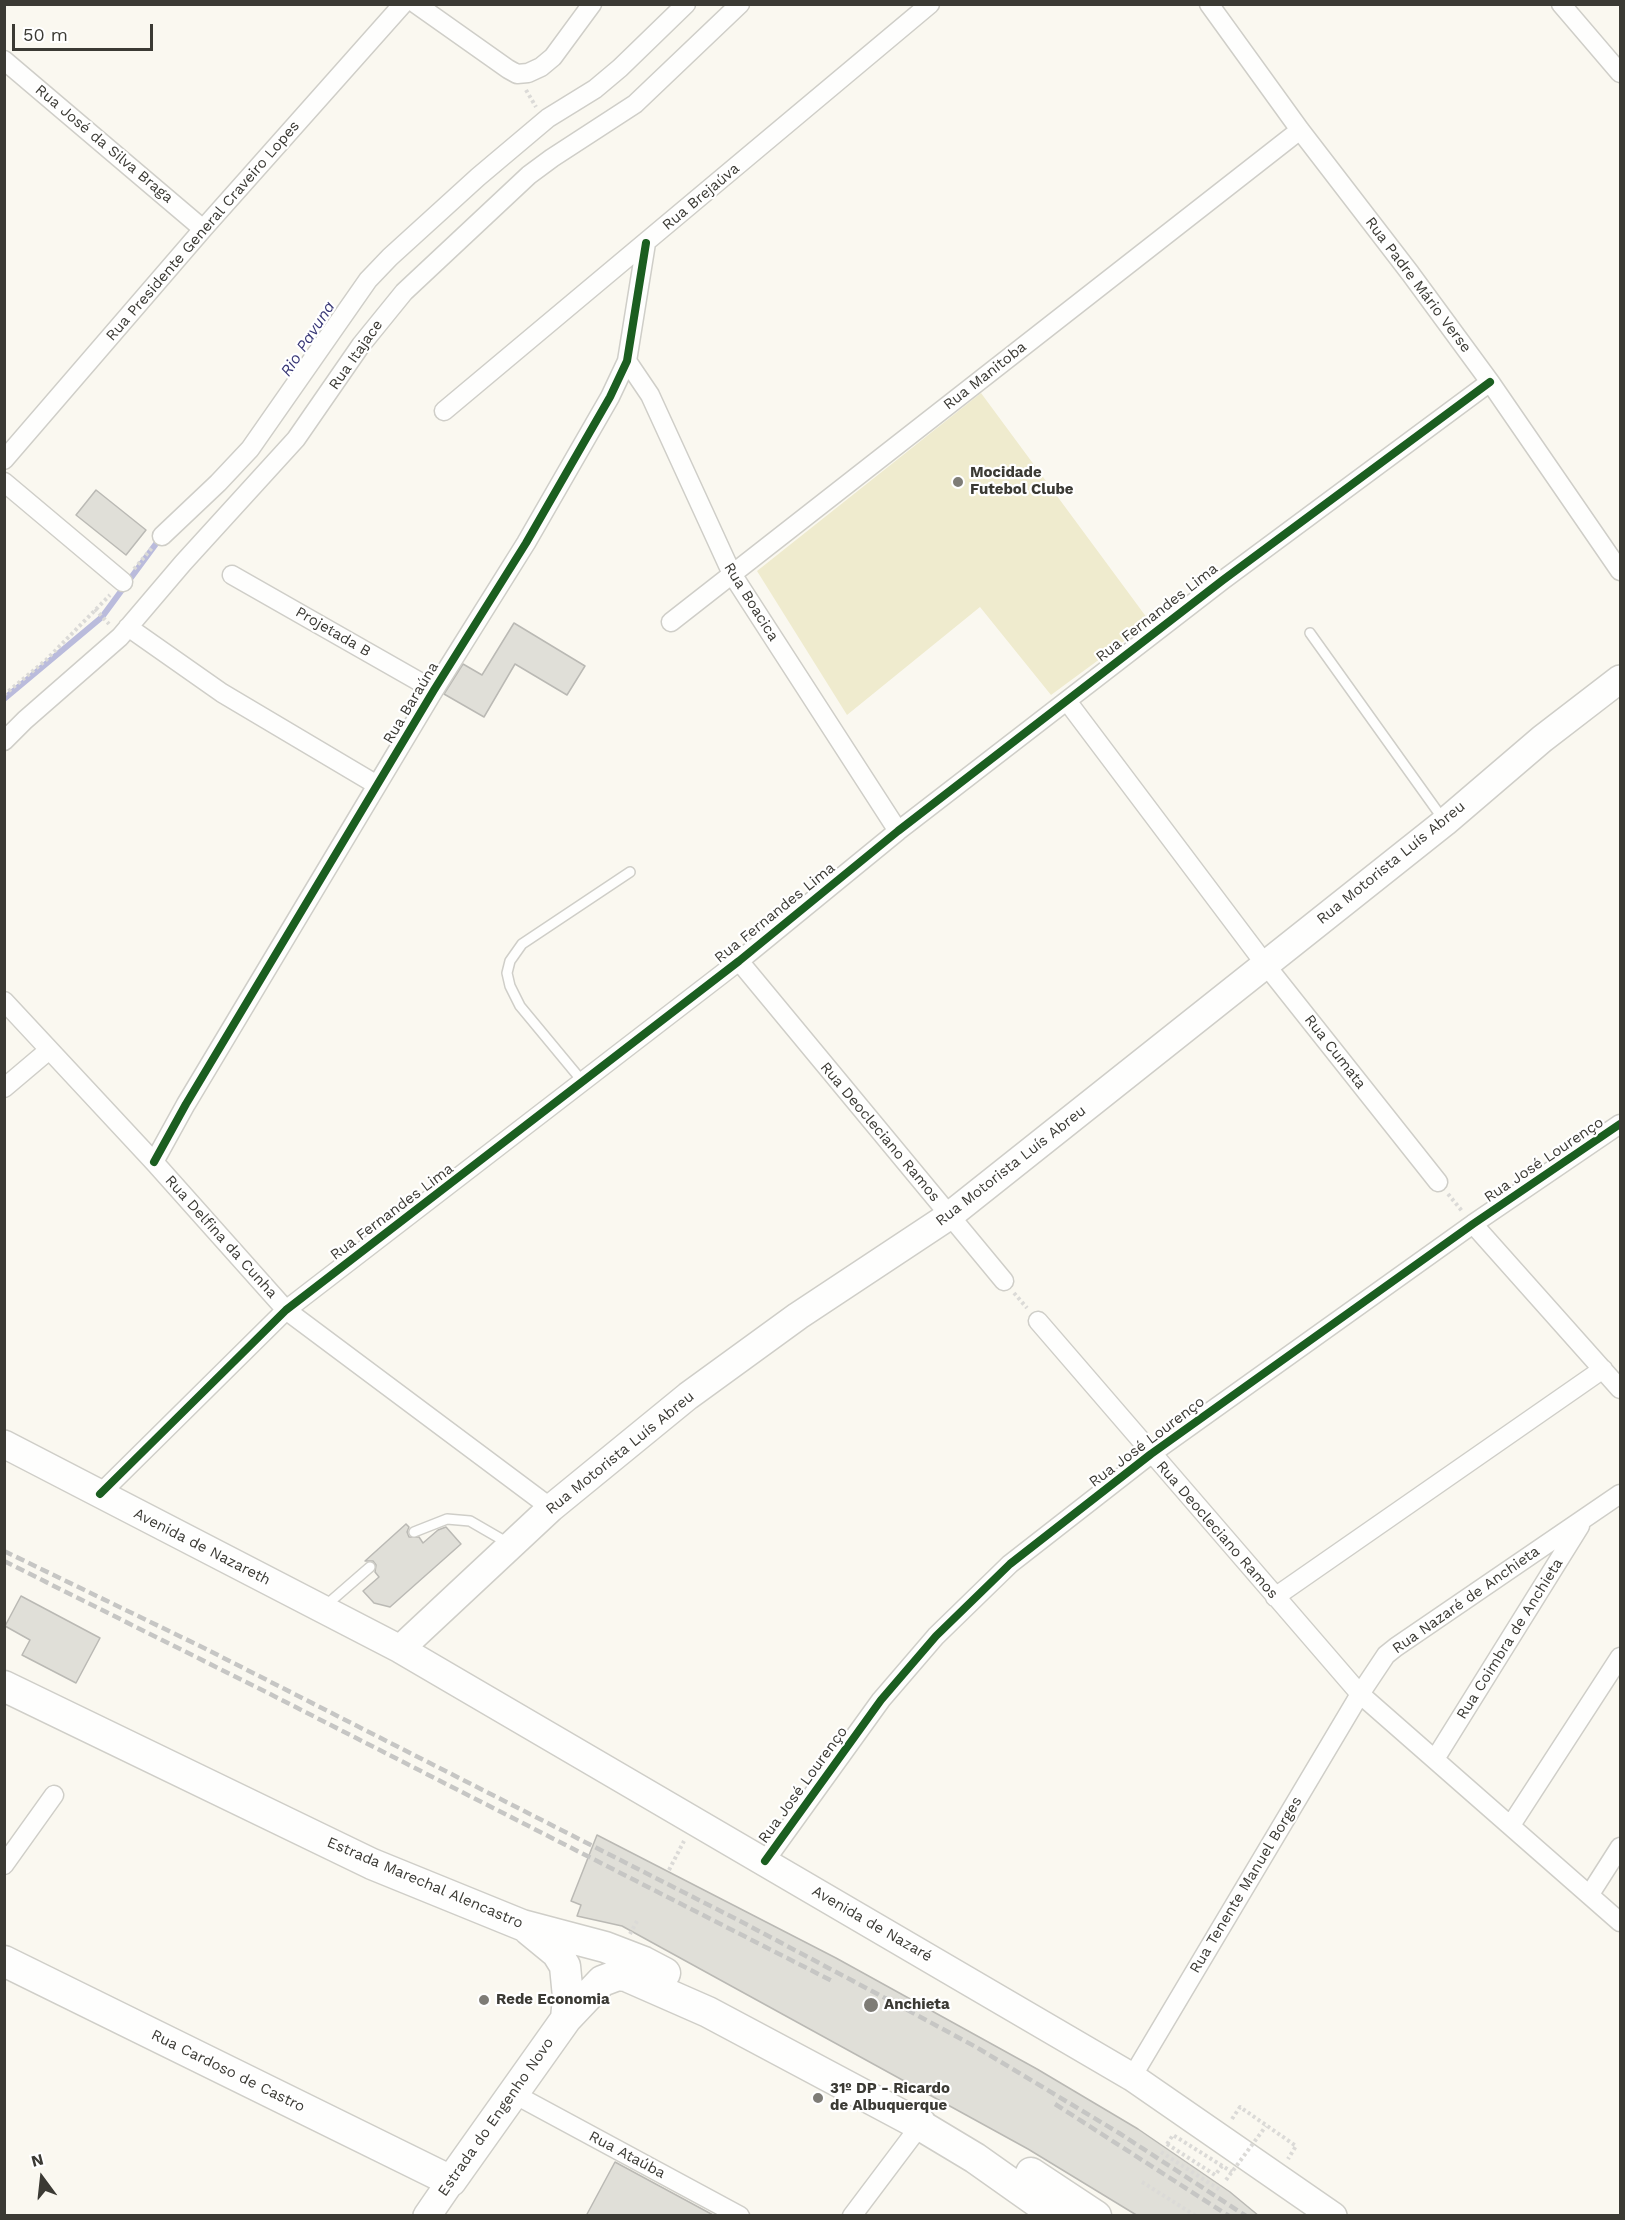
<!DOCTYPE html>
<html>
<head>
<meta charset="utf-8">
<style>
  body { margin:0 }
  #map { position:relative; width:1625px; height:2220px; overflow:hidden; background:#faf8f0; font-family:"Work Sans",sans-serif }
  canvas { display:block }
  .frame { position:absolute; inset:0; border:6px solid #3b3a34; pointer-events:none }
  .north { position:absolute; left:12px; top:2148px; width:60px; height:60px; -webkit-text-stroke:4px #fff; paint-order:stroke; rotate:345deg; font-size:16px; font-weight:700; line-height:24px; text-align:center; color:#3b3a34 }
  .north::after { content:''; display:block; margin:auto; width:21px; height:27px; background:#3b3a34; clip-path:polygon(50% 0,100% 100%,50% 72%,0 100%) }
  .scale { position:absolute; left:12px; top:24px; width:141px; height:27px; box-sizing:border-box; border:3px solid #3b3a34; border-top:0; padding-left:8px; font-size:18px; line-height:21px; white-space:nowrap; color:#3b3a34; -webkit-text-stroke:4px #fff; paint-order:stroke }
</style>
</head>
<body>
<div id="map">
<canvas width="1625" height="2220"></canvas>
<div class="frame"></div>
<div class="north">N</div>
<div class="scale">50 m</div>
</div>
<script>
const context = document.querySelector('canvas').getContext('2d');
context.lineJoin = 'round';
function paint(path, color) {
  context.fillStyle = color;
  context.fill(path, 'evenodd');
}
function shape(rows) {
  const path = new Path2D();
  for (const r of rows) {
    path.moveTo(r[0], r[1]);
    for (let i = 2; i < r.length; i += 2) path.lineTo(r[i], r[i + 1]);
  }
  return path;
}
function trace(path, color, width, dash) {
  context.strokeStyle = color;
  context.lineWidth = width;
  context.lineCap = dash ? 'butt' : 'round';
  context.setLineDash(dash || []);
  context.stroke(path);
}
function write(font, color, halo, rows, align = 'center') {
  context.font = font + ' "Work Sans",sans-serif';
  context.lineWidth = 4.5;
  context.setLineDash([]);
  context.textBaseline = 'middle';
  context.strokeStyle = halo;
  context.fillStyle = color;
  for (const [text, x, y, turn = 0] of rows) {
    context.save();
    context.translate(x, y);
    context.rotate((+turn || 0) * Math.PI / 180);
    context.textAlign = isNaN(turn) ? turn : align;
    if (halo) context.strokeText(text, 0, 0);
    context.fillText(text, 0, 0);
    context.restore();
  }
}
paint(shape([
  [981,393,1150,622,1051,695,980,607,847,715,757,571]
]), '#efebce');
trace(shape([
  [4,699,102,617,161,537]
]), '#babbdc', 6);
const building = shape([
  [96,490,146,530,126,555,76,515,96,490],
  [514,623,585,666,567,695,515,664,484,717,444,694,463,664,482,675,514,623],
  [406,1524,409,1527,407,1532,409,1537,419,1537,423,1543,438,1530,446,1527,461,1544,390,1607,374,1603,363,1591,379,1577,375,1572,376,1565,373,1561,365,1561,406,1524],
  [21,1596,100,1638,76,1683,22,1655,30,1640,5,1626,21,1596],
  [597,1835,836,1958,1037,2069,1138,2129,1230,2192,1259,2216,1138,2216,1028,2149,622,1926,577,1916,581,1905,571,1901,597,1835],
  [615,2162,715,2216,586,2216,615,2162]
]);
paint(building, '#e0dfd8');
trace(building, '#bab9b4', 1.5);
const service = shape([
  [1310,633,1443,819],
  [583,1082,520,1006,510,986,507,973,510,961,522,944,630,872],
  [414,1532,447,1519,470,1521,508,1543],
  [324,1607,370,1567]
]);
const minor = shape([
  [416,4,508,69,517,74,528,73,541,67,553,57,592,4],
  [1209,4,1300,130,1410,273,1490,382,1620,571],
  [1561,4,1620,73],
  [4,60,203,229],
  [627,361,650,395,732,574,898,831],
  [444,411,930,4],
  [4,460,203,229,403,4],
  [4,482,123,582],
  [162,536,218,483,250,449,368,280,390,257,478,177,548,118,595,89,620,68,686,4],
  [232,575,434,690],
  [671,622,1300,130],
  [128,627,222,693,377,785],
  [1067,701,1265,964,1438,1182],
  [4,741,25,720,120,637,183,563,296,439,361,345,404,292,529,175,552,158,635,104,740,4],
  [739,961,1004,1281],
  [4,1001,154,1162,286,1310,551,1508],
  [4,1088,49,1050],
  [154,1162,186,1104,434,690,526,543,610,397,627,361,646,243],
  [1473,1224,1620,1389],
  [1038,1321,1360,1694,1620,1922],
  [100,1494,286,1310,739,961,898,831,1223,580,1490,382],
  [1275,1597,1603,1369],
  [1435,1759,1580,1526],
  [1511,1825,1620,1657],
  [765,1861,881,1700,936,1636,1010,1564,1151,1454,1473,1224,1620,1124],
  [4,1865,54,1795],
  [1590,1894,1620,1847],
  [1132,2077,1360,1694,1386,1655,1396,1647,1620,1494],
  [514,2094,740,2216],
  [852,2216,925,2119]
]);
const secondary = shape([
  [4,1444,400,1649,1132,2077,1333,2216],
  [400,1649,551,1508,688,1396,798,1316,949,1216,1445,822,1542,739,1620,679],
  [427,2216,451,2181]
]);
const primary = shape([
  [4,1686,372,1864,522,1925,605,1947,644,1962,665,1973],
  [529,1930,557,1953,565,1966,568,1997,566,2019],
  [4,1961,451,2181,566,2019,602,1981,618,1975,626,1976,708,2012,920,2125,975,2158,1057,2216],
  [1031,2173,1096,2216]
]);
trace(service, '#cfcec8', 12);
trace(minor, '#cfcec8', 21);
trace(secondary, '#cfcec8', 30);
trace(primary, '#cfcec8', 33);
trace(shape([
  [526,90,536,107],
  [134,569,152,548],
  [95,609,109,624],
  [4,695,46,660,110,595],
  [1448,1194,1462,1211],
  [1014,1293,1027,1308],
  [669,1870,684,1841],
  [630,1934,637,1921],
  [1232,2119,1240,2107,1296,2146,1288,2159],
  [1167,2144,1215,2175,1222,2166],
  [1161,2152,1220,2190],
  [1142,2182,1196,2216]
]), '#dbdad7', 4, [3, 3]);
trace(service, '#fefefd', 9);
trace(minor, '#fefefd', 18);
trace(secondary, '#fefefd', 27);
trace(primary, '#fefefd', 30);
trace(shape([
  [4,1551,204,1648,740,1921,900,2006,976,2047,1119,2133,1246,2216],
  [4,1561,268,1693,832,1981],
  [1055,2104,1229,2216]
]), '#c6c6c4', 4.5, [9, 4.5]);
trace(shape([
  [1167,2144,1173,2135,1232,2172],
  [1226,2180,1266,2126]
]), '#dbdad7', 4, [3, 3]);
trace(shape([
  [154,1162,186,1104,434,690,526,543,610,397,627,361,646,243],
  [100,1494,286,1310,739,961,898,831,1223,580,1490,382],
  [765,1861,881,1700,936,1636,1010,1564,1151,1454,1473,1224,1620,1124]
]), '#1b5e20', 8);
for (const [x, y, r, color] of [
  [958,482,6,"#7e7c76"],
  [484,2000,6,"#7e7c76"],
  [871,2005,8,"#7e7c76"],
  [818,2098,6,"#7e7c76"]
]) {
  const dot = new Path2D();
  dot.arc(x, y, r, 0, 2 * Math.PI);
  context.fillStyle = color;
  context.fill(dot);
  trace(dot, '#fff', 2);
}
write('15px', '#3b3a34', '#fff', [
  ["Rua José da Silva Braga",104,144,40],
  ["Rua Brejaúva",701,197,-40],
  ["Rua Presidente General Craveiro Lopes",203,231,-49],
  ["Rua Padre Mário Verse",1418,285,53],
  ["Rua Itajace",356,355,-55],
  ["Rua Manitoba",985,376,-38],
  ["Rua Boacica",751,602,58],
  ["Rua Fernandes Lima",1157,613,-38],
  ["Projetada B",333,632,30],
  ["Rua Baraúna",411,703,-59],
  ["Rua Motorista Luís Abreu",1391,863,-39],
  ["Rua Fernandes Lima",775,913,-39],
  ["Rua Cumata",1335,1052,52],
  ["Rua Deocleciano Ramos",880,1132,50],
  ["Rua José Lourenço",1544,1160,-34],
  ["Rua Motorista Luís Abreu",1011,1166,-38],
  ["Rua Fernandes Lima",392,1212,-37],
  ["Rua Delfina da Cunha",221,1237,48],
  ["Rua José Lourenço",1147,1442,-37],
  ["Rua Motorista Luís Abreu",620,1453,-39],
  ["Rua Deocleciano Ramos",1217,1530,49],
  ["Avenida de Nazareth",202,1547,27],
  ["Rua Nazaré de Anchieta",1466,1600,-35],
  ["Rua Coimbra de Anchieta",1510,1639,-58],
  ["Rua José Lourenço",803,1785,-54],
  ["Estrada Marechal Alencastro",425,1883,23],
  ["Rua Tenente Manuel Borges",1246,1885,-59],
  ["Avenida de Nazaré",872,1924,30],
  ["Rua Cardoso de Castro",228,2071,26],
  ["Estrada do Engenho Novo",496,2117,-55],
  ["Rua Ataúba",627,2155,28]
]);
write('bold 15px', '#3b3a34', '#fff', [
  ["Mocidade",970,473],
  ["Futebol Clube",970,490],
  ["Rede Economia",496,2000],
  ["Anchieta",884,2005],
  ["31º DP - Ricardo",830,2089],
  ["de Albuquerque",830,2106]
], 'left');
write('italic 16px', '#393876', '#fff', [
  ["Rio Pavuna",308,339,-57]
]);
</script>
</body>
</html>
